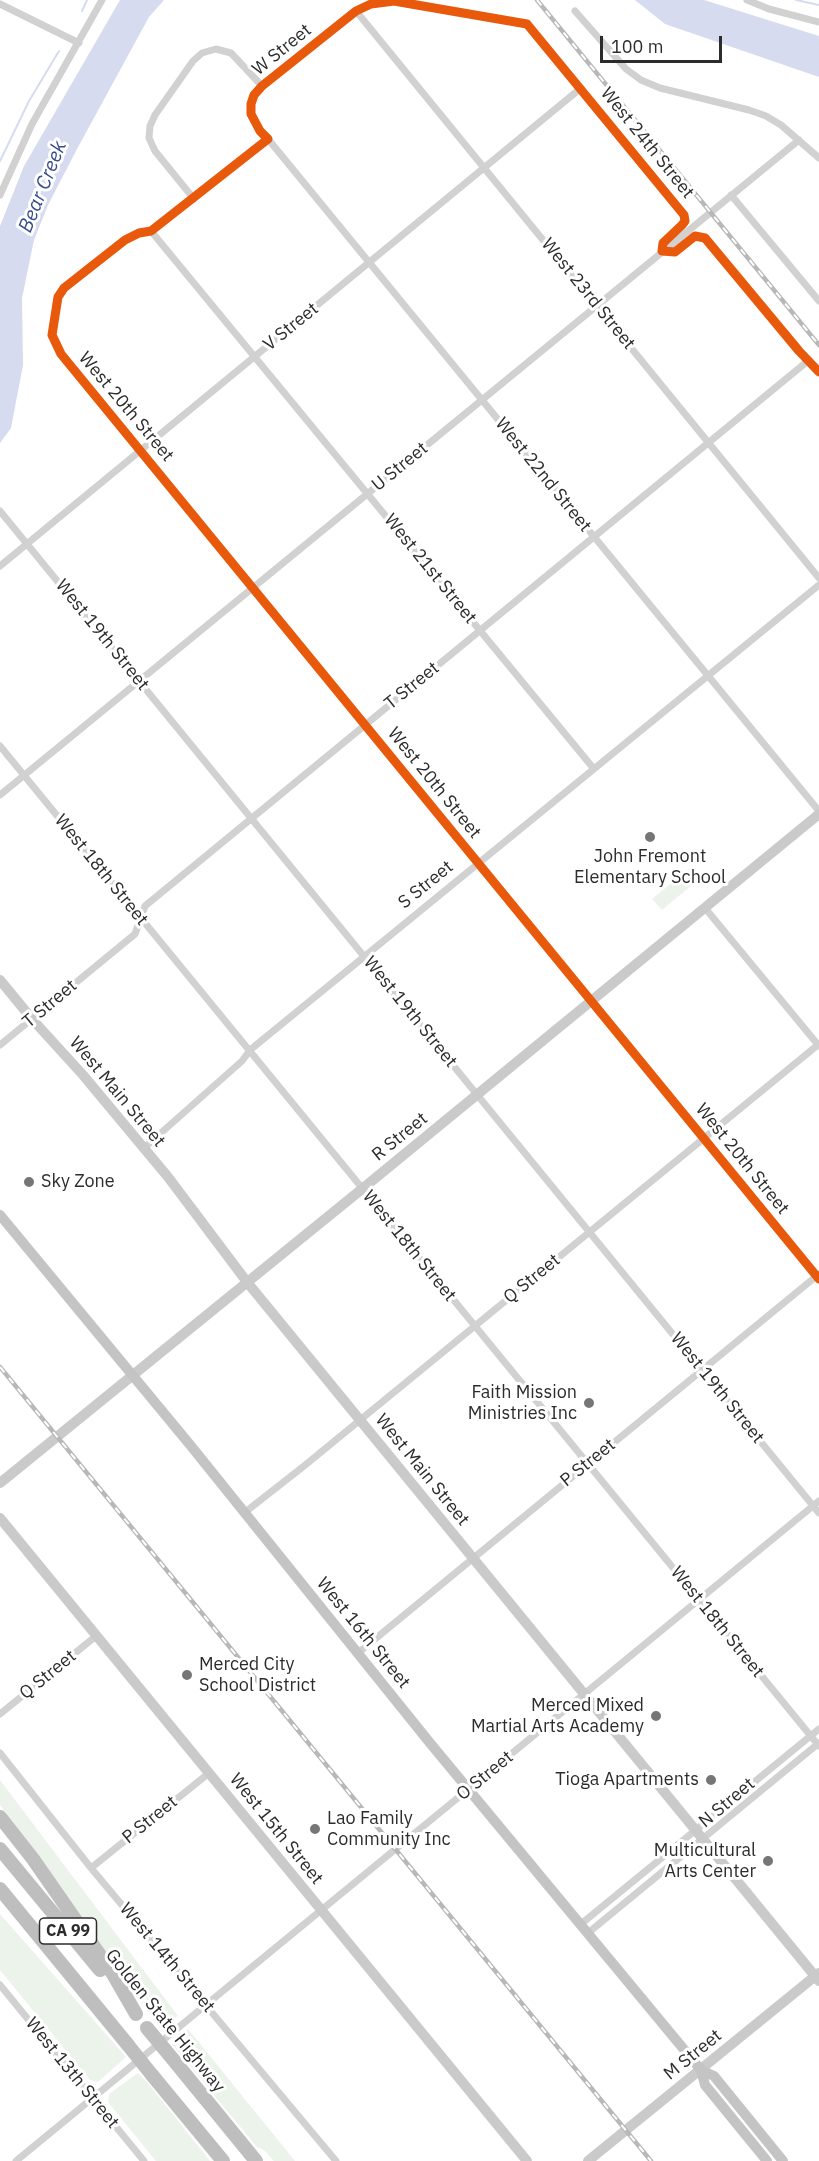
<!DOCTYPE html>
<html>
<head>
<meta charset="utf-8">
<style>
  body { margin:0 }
  #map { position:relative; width:819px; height:2161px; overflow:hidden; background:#fff; font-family:"IBM Plex Sans",sans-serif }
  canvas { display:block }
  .scale { position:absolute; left:600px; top:36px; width:122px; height:27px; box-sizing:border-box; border:3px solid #2c2c2c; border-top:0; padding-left:8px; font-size:18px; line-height:21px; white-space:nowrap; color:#2c2c2c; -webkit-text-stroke:4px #fff; paint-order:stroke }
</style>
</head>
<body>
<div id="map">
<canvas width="819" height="2161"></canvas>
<div class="scale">100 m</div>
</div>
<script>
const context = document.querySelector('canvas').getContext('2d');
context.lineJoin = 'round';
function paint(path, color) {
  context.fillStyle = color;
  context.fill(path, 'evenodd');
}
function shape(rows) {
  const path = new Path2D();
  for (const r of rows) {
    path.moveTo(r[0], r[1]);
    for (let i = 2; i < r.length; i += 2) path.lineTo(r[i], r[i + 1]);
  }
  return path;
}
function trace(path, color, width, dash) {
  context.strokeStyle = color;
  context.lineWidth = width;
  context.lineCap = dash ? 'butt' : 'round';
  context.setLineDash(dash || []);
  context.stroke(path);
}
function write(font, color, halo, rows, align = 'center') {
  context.font = font + ' "IBM Plex Sans",sans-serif';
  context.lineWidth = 6;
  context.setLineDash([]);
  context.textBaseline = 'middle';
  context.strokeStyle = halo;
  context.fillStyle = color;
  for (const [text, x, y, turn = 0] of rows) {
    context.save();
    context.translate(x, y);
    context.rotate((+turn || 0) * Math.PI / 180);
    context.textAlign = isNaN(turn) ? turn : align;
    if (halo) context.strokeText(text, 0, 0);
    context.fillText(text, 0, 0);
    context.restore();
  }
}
paint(shape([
  [690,868,699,879,662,910,652,899],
  [0,1780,178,2016,161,2030,0,1805],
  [0,1914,126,2057,98,2082,90,2080,0,1970],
  [188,2029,295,2161,274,2161,264,2150,257,2147,180,2054,172,2044],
  [138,2073,147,2082,210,2161,156,2161,108,2102,109,2094]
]), '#ebf3ea');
paint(shape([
  [120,0,164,0,149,17,77,149,48,205,34,240,22,298,23,365,11,428,0,443,0,226,24,166],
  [635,0,704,0,819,36,819,77,665,24]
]), '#d6dbf0');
trace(shape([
  [796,0,819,5],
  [82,11,87,0],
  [0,161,29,101,59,51]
]), '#d6dbf0', 2);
trace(shape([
  [747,0,769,9,819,22],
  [0,4,79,43],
  [356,11,819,578],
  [575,11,626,69,641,80,660,88,749,110,766,116,781,125,819,158],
  [268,139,819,811],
  [0,195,32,124,102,0],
  [731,195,819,301],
  [194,199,155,151,149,138,150,126,155,115,193,61,202,53,216,49,231,53,262,86],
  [151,231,594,769],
  [819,372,799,351,705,238,695,236,675,252,662,251,663,243,682,225,685,221,684,215,527,24,394,1,371,4,356,11,262,86,254,95,251,104,251,114,260,131,268,139,151,231,139,233,125,240,64,288,58,297,52,335,61,354,819,1279],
  [0,511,819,1513],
  [0,566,581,88],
  [0,746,819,1746],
  [0,795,799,140],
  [705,908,819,1046],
  [0,1045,135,934,145,906,809,360],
  [144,1148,242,1061,250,1050,819,585],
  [244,1513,304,1466,819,1044],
  [358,1653,819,1274],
  [0,1714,96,1636],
  [0,1753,91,1868,336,2161],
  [91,1868,209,1773],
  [581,1924,819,1729],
  [588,1933,819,1743],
  [0,1985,144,2161],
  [16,2161,819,1501]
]), '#d1d1d1', 7);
trace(shape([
  [0,980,32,1019,83,1075,168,1177,247,1282,819,1981],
  [0,1483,362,1189,819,814],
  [0,1518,527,2161],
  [588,2161,819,1973]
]), '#cacaca', 10);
trace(shape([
  [0,1215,191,1446,430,1743,701,2070,705,2085,767,2161],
  [701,2070,714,2076,783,2161]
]), '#c4c4c4', 10);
trace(shape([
  [0,1817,33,1859,113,1974,136,2014],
  [0,1849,100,1970],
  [0,1889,128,2045],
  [176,2063,256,2161],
  [152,2075,223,2161]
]), '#bebebe', 14);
const rail = shape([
  [537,0,819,345],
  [0,1367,651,2161]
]);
trace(rail, '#b8b8b8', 4.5);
trace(rail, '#fff', 2, [7]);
trace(shape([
  [147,2028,176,2063],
  [128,2045,152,2075]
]), '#bebebe', 14);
trace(shape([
  [819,372,799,351,705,238,695,236,675,252,662,251,663,243,682,225,685,221,684,215,527,24,394,1,371,4,356,11,262,86,254,95,251,104,251,114,260,131,268,139,151,231,139,233,125,240,64,288,58,297,52,335,61,354,819,1279]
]), '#e8590c', 9);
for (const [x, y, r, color] of [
  [650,837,6,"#767676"],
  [29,1182,6,"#767676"],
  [589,1403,6,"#767676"],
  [187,1675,6,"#767676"],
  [656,1716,6,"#767676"],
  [711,1780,6,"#767676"],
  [315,1829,6,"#767676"],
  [768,1861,6,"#767676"]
]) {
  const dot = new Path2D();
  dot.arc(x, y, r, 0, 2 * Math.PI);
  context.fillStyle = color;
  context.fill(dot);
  trace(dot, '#fff', 2);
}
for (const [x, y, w] of [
  [68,1931,57]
]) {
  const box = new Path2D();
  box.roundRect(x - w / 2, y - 13, w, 26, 4.5);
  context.fillStyle = '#fff';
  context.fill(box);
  trace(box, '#2c2c2c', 1.5);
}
write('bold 16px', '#2c2c2c', null, [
  ["CA 99",68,1931]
]);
write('18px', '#2c2c2c', '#fff', [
  ["W Street",282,50,-39],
  ["West 24th Street",647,143,51],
  ["West 23rd Street",588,294,51],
  ["V Street",291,327,-39],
  ["West 20th Street",126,407,50],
  ["U Street",400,467,-39],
  ["West 22nd Street",543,475,51],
  ["West 21st Street",430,569,51],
  ["West 19th Street",102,635,51],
  ["T Street",412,686,-39],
  ["West 20th Street",434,783,51],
  ["West 18th Street",101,870,51],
  ["S Street",426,885,-39],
  ["T Street",50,1004,-40],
  ["West 19th Street",410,1012,51],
  ["West Main Street",117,1092,50],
  ["R Street",400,1137,-39],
  ["West 20th Street",742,1159,51],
  ["West 18th Street",409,1246,51],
  ["Q Street",532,1279,-39],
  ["West 19th Street",717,1388,51],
  ["P Street",588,1463,-39],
  ["West Main Street",422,1470,51],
  ["West 18th Street",717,1622,51],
  ["West 16th Street",363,1633,51],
  ["Q Street",48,1675,-39],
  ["O Street",485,1776,-39],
  ["N Street",727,1803,-40],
  ["P Street",150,1820,-39],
  ["West 15th Street",276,1829,51],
  ["West 14th Street",167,1958,50],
  ["Golden State Highway",165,2021,51],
  ["M Street",693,2055,-39],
  ["West 13th Street",72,2073,51]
]);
write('18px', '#2c2c2c', '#fff', [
  ["John Fremont",650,857,"center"],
  ["Elementary School",650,878,"center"],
  ["Sky Zone",41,1182,"left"],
  ["Faith Mission",577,1393],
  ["Ministries Inc",577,1414],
  ["Merced City",199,1665,"left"],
  ["School District",199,1686,"left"],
  ["Merced Mixed",644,1706],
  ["Martial Arts Academy",644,1727],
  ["Tioga Apartments",699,1780],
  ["Lao Family",327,1819,"left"],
  ["Community Inc",327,1840,"left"],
  ["Multicultural",756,1851],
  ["Arts Center",756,1872]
], 'right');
write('italic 20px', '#3a4d8d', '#fff', [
  ["Bear Creek",43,187,-68]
]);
</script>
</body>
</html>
